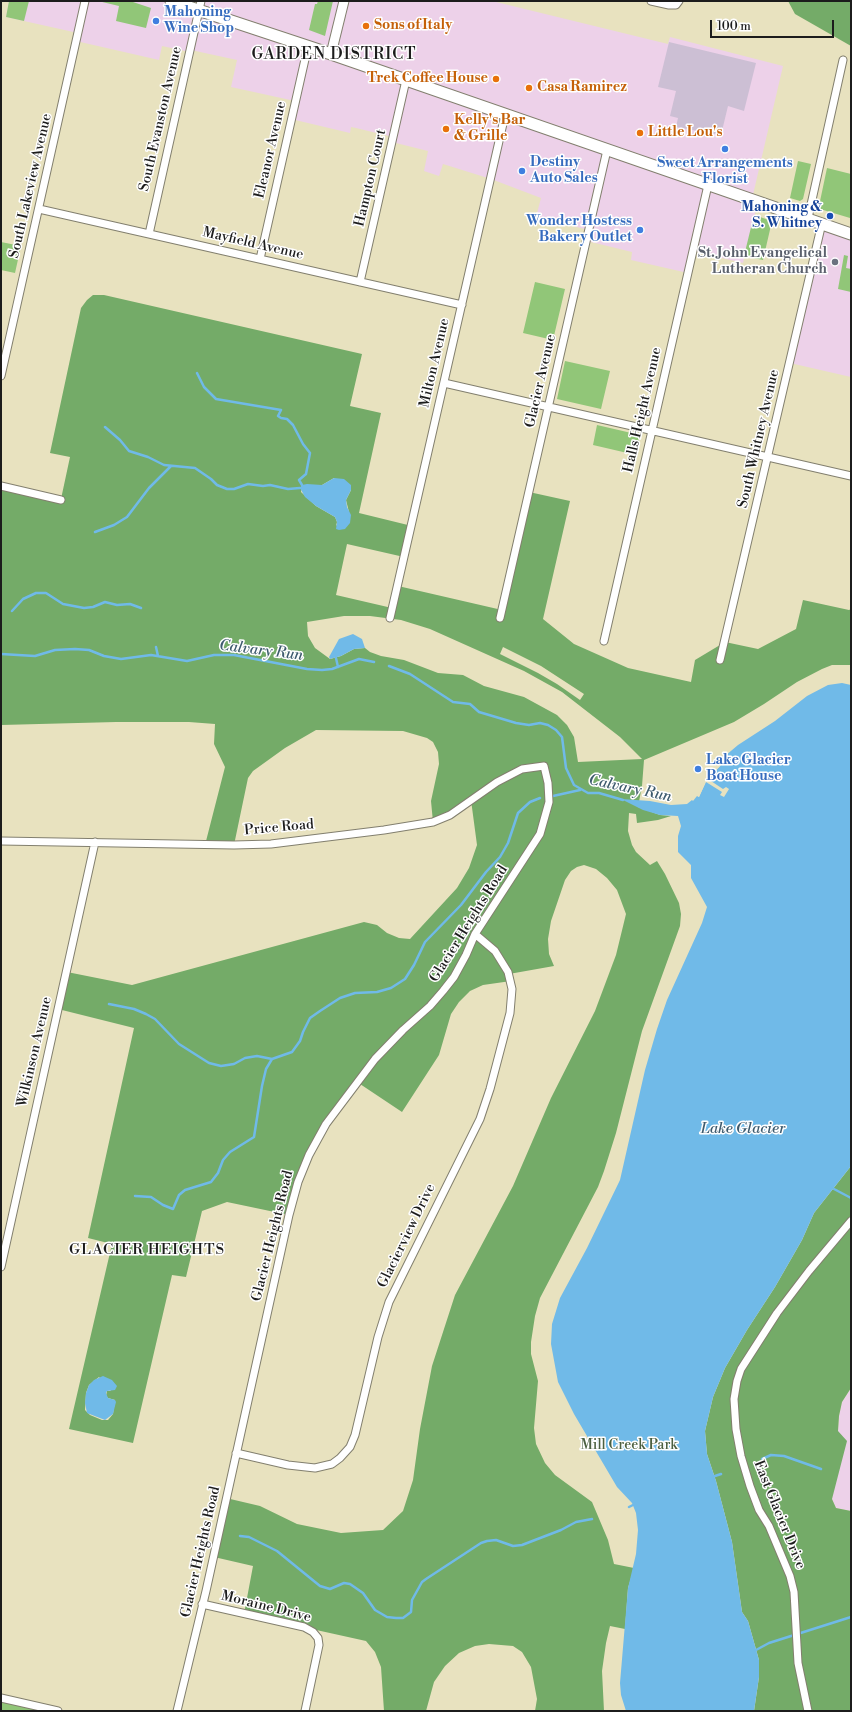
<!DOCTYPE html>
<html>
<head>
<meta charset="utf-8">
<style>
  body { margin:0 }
  #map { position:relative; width:852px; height:1712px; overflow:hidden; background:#e8e2bf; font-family:"Libre Bodoni",serif }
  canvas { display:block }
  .frame { position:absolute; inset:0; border:2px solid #1c1c1c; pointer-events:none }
  .scale { position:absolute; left:710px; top:20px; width:124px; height:18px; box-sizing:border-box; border:2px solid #1c1c1c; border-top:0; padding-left:5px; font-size:12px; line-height:14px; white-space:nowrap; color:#1c1c1c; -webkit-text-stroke:3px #fff; paint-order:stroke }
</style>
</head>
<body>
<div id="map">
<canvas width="852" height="1712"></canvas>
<div class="frame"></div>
<div class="scale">100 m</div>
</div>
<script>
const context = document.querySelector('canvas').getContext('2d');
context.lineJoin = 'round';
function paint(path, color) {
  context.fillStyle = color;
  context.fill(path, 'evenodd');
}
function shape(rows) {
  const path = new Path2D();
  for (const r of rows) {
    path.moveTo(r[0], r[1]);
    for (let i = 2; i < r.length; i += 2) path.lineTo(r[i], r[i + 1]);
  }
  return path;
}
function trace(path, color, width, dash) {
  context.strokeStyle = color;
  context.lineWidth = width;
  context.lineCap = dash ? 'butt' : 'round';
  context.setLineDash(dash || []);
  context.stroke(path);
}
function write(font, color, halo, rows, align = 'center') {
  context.font = font + ' "Libre Bodoni",serif';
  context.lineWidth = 3;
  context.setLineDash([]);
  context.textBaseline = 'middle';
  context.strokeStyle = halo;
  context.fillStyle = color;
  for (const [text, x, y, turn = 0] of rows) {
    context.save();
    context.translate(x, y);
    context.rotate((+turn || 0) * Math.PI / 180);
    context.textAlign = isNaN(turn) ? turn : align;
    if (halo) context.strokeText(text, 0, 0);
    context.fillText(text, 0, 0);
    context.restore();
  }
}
paint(shape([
  [9,1,171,1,199,10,201,1,492,1,668,44,670,37,783,66,752,199,758,201,743,263,693,251,688,273,631,260,632,252,587,241,589,230,536,217,541,198,491,179,443,164,439,176,424,171,428,151,392,142,393,137,356,128,351,127,350,133,291,119,295,101,231,87,237,60,191,50,190,52,162,46,159,60,76,41,78,33,6,17],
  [822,223,851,234,851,377,790,363],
  [851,1388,851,1511,836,1508,832,1499,834,1488,839,1416,842,1402]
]), '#edd1e9');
paint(shape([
  [669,42,756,63,744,111,728,106,721,135,676,127,678,118,670,116,676,91,658,87]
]), '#ccbfd4');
paint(shape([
  [9,1,29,1,24,21,6,17],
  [98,1,130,1,151,8,146,28,116,21,119,6],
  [318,1,333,1,325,36,309,30,315,4,317,4],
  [798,161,811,164,803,199,800,201,790,198],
  [827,168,851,174,850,218,820,209,819,206],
  [754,215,772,221,763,260,744,256],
  [1,242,21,246,15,273,1,270],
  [844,255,848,256,846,268,851,269,851,292,838,289],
  [535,282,565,289,553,340,523,333],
  [565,361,610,371,601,409,557,399],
  [597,425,640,435,636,455,593,445],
  [1,1698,58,1711,1,1711]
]), '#91c678');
paint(shape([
  [788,1,851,1,851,46,795,14],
  [93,295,104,295,362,354,350,406,381,413,359,513,412,526,404,557,347,544,336,595,392,608,398,586,502,610,529,492,570,501,543,619,574,644,628,668,691,682,695,660,725,642,758,649,796,629,803,600,849,610,851,609,851,665,832,665,822,669,797,682,764,704,734,722,644,760,642,786,638,807,660,815,671,816,658,820,637,823,636,814,629,813,628,831,632,845,636,852,650,865,657,861,665,874,679,903,681,914,680,926,642,1031,616,1133,604,1171,598,1187,540,1298,535,1316,531,1342,531,1354,538,1381,534,1428,536,1444,545,1463,555,1475,592,1502,608,1540,614,1564,634,1568,628,1588,625,1629,610,1626,606,1643,602,1671,604,1711,535,1711,537,1699,531,1667,522,1652,513,1646,489,1644,475,1646,459,1653,445,1666,434,1682,426,1711,384,1711,381,1667,375,1652,366,1641,244,1614,253,1566,214,1557,226,1498,260,1506,297,1524,341,1533,383,1530,403,1511,413,1480,420,1429,432,1366,455,1295,513,1186,551,1098,595,1011,616,955,626,914,617,890,607,878,596,869,584,865,577,867,571,871,565,880,551,921,548,939,549,954,554,966,509,974,511,981,483,985,470,991,459,1002,451,1014,439,1055,402,1112,357,1082,315,1142,289,1215,227,1202,202,1211,186,1277,172,1275,133,1443,69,1429,112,1244,88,1238,134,1028,58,1009,67,972,132,985,364,922,377,925,387,933,399,938,410,939,457,888,469,868,477,845,471,800,433,822,431,801,439,764,438,752,433,742,427,738,403,731,316,730,285,748,253,771,248,778,234,845,205,845,225,767,214,744,215,724,189,722,116,722,1,725,1,486,61,499,70,457,50,453,81,308,87,300],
  [334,478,351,490,346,500,349,512,336,526,337,522,335,517,316,506,301,492,302,485,322,485],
  [344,616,370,616,401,620,430,629,524,671,562,692,620,737,642,759,578,762,574,737,567,725,557,715,524,697,484,686,463,675,438,673,404,660,381,656,370,652,365,648,354,649,341,656,330,659,315,648,308,636,307,622],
  [503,647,541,666,584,694,580,700,557,684,538,673,500,654],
  [99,1377,111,1391,107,1391,106,1396,108,1398,115,1400,113,1414,108,1420,102,1420,90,1415,85,1410,86,1393,89,1385],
  [851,1166,851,1388,842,1402,839,1416,838,1431,847,1441,832,1499,836,1508,851,1511,851,1711,754,1711,759,1677,759,1660,748,1621,742,1612,732,1542,716,1481,707,1454,705,1431,713,1397,725,1368,747,1330,775,1287,802,1240,814,1213]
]), '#74ab68');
paint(shape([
  [334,478,344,479,351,485,351,490,346,500,347,507,351,515,350,523,345,529,339,530,336,529,337,522,335,517,316,506,305,497,300,488,302,485,307,484,322,485],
  [353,634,362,639,365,648,354,649,341,656,330,659,329,657,339,639],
  [842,683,851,685,851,1166,814,1213,802,1240,775,1287,747,1330,725,1368,713,1397,705,1431,707,1454,716,1481,732,1542,742,1612,748,1621,759,1660,759,1677,754,1711,626,1711,621,1695,620,1683,628,1588,636,1554,638,1530,636,1513,632,1503,617,1487,574,1414,558,1382,551,1344,552,1324,560,1298,587,1248,620,1180,645,1070,657,1029,667,1000,702,923,707,907,691,878,691,865,678,852,678,836,681,826,678,816,660,815,643,810,621,799,650,801,671,805,687,804,692,800,693,801,697,796,699,797,707,779,723,763,726,757,725,756,738,745,775,721,807,696,828,685],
  [103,1376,112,1380,117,1386,115,1390,107,1391,106,1393,108,1398,115,1400,116,1402,113,1414,105,1420,87,1413,85,1403,86,1393,89,1385,94,1380]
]), '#70bae8');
paint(shape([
  [725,756,726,757,723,763,708,779,723,789,726,787,729,789,724,797,720,795,722,792,706,782,699,797,696,795,699,795,706,778]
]), '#e8e2bf');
trace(shape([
  [197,373,204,387,216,399,281,410,278,416,281,418,287,419,293,425,303,444,310,453,306,474,299,480,302,485],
  [105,427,120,440,129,451,148,457,164,465,195,468,211,479,217,485,227,489,234,489,248,484,263,486,270,485,288,489,300,488],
  [95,532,114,525,127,517,149,488,171,466],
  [12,611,23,599,36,593,46,593,63,604,84,608,93,607,105,602,117,605,130,604,141,608],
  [156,647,158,656],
  [1,654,35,656,55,650,75,649,89,650,104,656,121,659,151,655,187,661,214,655,234,655,307,669,322,670,332,669,359,659,374,662],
  [336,658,338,667],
  [389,666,410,674,453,702,470,704,479,712,516,723,529,725,540,723,548,725,556,730,562,737,566,768,574,785,588,793,599,793,623,800],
  [553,796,580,790],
  [109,1004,134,1009,146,1014,155,1019,179,1044,209,1063,221,1066,234,1064,245,1058,257,1056,272,1059,292,1052,300,1041,303,1032,310,1018,320,1011,340,998,355,993,377,992,391,988,405,979,414,965,425,942,461,905,486,872,500,857,508,843,518,813,530,802,540,798],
  [834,1189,851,1198],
  [135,1196,151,1197,163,1205,173,1209,179,1195,185,1190,211,1182,218,1173,223,1160,230,1152,254,1137,262,1086,266,1069,272,1059],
  [762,1459,771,1455,784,1456,821,1469],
  [715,1476,721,1474],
  [629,1507,633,1505],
  [240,1536,249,1537,277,1551,320,1586,330,1589,344,1583,350,1584,363,1593,375,1610,387,1617,396,1618,403,1618,411,1612,412,1600,422,1582,426,1579,481,1543,487,1541,496,1540,513,1546,522,1545,561,1530,576,1522,592,1519],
  [756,1650,769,1643,851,1617]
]), '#70bae8', 2.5);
const minor = shape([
  [651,1,669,5,676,5,679,1],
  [39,209,462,305],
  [808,218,843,60],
  [149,234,201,1],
  [260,259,308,46],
  [360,282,406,80],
  [1,376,85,1],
  [444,383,851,476],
  [1,486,61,500],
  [390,618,505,115],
  [500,618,607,150],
  [604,641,708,185],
  [720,660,822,223],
  [1,841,234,845,271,844,384,830,433,822,450,815,497,782,522,769,544,766,548,783,549,802,540,834,475,934,466,955,454,977,443,991,430,1006,403,1030,375,1059,326,1124,309,1155,298,1182,289,1215,206,1591,177,1711],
  [1,1267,95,842],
  [236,1453,288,1465,315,1468,332,1464,340,1458,350,1447,355,1435,378,1337,389,1302,480,1119,490,1089,510,1013,512,989,508,972,495,951,475,934],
  [202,1604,304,1627,313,1632,318,1638,319,1645,305,1711],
  [1,1698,58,1711],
  [808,1711,798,1663,794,1592,790,1576,769,1526,759,1510,750,1486,741,1456,736,1429,734,1399,737,1381,741,1369,777,1313,809,1271,851,1221]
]);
const tertiary = shape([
  [331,54,344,1]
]);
const primary = shape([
  [171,1,331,54,851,234]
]);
trace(minor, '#827f6e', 9);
trace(tertiary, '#827f6e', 11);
trace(primary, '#827f6e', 13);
trace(minor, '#fff', 7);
trace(tertiary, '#fff', 9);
trace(primary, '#fff', 11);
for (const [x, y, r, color] of [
  [156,21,4,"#3f7fe0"],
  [366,26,4,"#e8710a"],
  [496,79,4,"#e8710a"],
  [529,88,4,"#e8710a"],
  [446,129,4,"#e8710a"],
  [640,133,4,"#e8710a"],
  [725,149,4,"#3f7fe0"],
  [522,171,4,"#3f7fe0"],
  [830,216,4,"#1a4fb4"],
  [640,230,4,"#3f7fe0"],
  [835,262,4,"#6b7280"],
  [698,769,4,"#3f7fe0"]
]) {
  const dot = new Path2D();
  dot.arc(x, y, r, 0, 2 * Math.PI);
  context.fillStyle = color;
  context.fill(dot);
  trace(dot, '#fff', 1.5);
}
write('bold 14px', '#366cbe', '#fff', [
  ["Mahoning",164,13],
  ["Wine Shop",164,29],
  ["Destiny",530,163],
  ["Auto Sales",530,179],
  ["Sweet Arrangements",725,164,"center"],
  ["Florist",725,180,"center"],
  ["Wonder Hostess",632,222,"right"],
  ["Bakery Outlet",632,238,"right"],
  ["Lake Glacier",706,761],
  ["Boat House",706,777]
], 'left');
write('bold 14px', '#c56008', '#fff', [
  ["Sons of Italy",374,26],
  ["Trek Coffee House",488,79,"right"],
  ["Casa Ramirez",537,88],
  ["Kelly's Bar",454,121],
  ["& Grille",454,137],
  ["Little Lou's",648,133]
], 'left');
write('14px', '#1c1c1c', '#fff', [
  ["South Evanston Avenue",161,119,-77],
  ["Eleanor Avenue",271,150,-77],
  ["Hampton Court",371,178,-77],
  ["South Lakeview Avenue",31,186,-77],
  ["Mayfield Avenue",253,244,13],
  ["Milton Avenue",435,363,-77],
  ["Glacier Avenue",541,381,-77],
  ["Halls Height Avenue",643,410,-77],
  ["South Whitney Avenue",759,439,-77],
  ["Price Road",279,828,-5],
  ["Glacier Heights Road",469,924,-58],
  ["Wilkinson Avenue",35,1052,-77],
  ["Glacier Heights Road",273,1236,-76],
  ["Glacierview Drive",407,1236,-64],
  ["East Glacier Drive",779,1515,68],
  ["Glacier Heights Road",201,1552,-77],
  ["Moraine Drive",266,1607,14]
]);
write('bold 14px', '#164399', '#fff', [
  ["Mahoning &",822,208],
  ["S. Whitney",822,224]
], 'right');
write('bold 14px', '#5b616d', '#fff', [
  ["St. John Evangelical",827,254],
  ["Lutheran Church",827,270]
], 'right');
write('14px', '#4b6041', '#fff', [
  ["Mill Creek Park",629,1446]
]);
write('italic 15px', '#3e5b6e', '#fff', [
  ["Calvary Run",261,651,7],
  ["Calvary Run",630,789,12],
  ["Lake Glacier",743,1129]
]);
context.letterSpacing = '1px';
write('15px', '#1c1c1c', '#fff', [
  ["GLACIER HEIGHTS",147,1250]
]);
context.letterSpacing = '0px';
context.letterSpacing = '1px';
write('16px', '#1c1c1c', '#fff', [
  ["GARDEN DISTRICT",334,55]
]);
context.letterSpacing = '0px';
</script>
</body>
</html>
